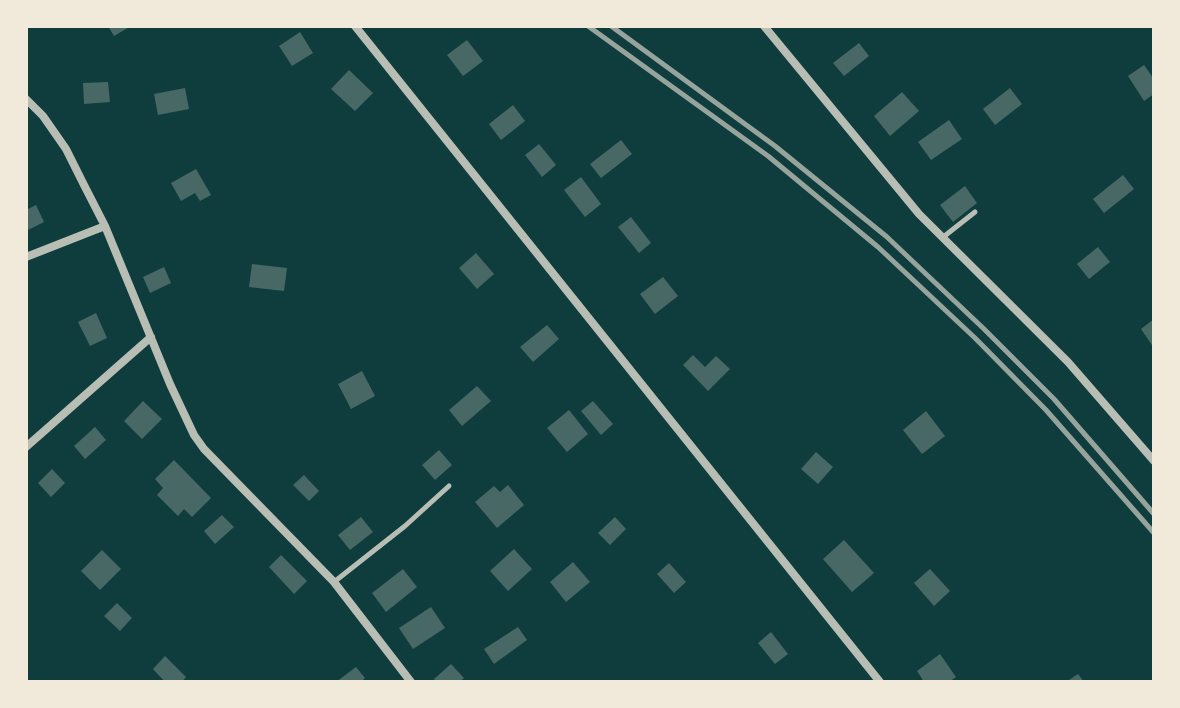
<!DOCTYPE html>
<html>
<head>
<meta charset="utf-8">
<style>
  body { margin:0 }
  #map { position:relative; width:1180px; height:708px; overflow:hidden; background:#0f3d3e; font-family:Barlow,sans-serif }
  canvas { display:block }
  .frame { position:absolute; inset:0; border:28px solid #f1e9da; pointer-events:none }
</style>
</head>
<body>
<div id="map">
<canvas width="1180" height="708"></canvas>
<div class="frame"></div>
</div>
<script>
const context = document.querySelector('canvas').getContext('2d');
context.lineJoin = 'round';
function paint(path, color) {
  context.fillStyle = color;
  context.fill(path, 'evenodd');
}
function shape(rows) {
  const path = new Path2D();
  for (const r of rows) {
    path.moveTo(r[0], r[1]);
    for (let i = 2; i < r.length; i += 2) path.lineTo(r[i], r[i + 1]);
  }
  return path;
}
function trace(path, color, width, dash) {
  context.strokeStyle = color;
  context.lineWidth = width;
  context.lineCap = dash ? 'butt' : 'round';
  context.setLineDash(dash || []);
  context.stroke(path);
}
paint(shape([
  [108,26,131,26,114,36],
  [300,32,313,53,292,66,279,46],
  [467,40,483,61,463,76,447,55],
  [859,43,869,56,844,76,833,63],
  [1144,65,1154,79,1154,94,1144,101,1128,76],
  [349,70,373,93,355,111,331,89],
  [108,82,110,102,84,104,83,83],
  [185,88,189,109,158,115,154,94],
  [1010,88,1022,104,995,125,983,109],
  [902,92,919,111,890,136,874,116],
  [513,105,525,121,501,140,489,124],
  [949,120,962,139,931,160,918,142],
  [621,140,632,154,601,178,590,164],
  [539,144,556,165,542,177,525,155],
  [196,169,211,195,200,201,195,193,181,201,171,183],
  [1123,175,1134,189,1104,213,1093,199],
  [581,177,601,204,585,217,564,190],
  [965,186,977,203,953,222,940,205],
  [36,205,44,222,26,231,26,210],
  [631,217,651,243,639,253,618,227],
  [1098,247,1110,262,1089,279,1077,264],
  [476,253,494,274,477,289,459,268],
  [252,264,287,268,284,291,249,287],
  [164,267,171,283,150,293,143,277],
  [663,277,678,296,655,314,640,294],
  [96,313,107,338,90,346,78,322],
  [1154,319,1154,348,1141,329],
  [547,325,559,339,533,362,520,347],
  [693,355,705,367,716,356,730,369,708,391,683,365],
  [362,371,375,396,351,409,338,384],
  [477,386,491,401,462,426,449,410],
  [143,401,162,419,142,439,124,421],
  [593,401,613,424,601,435,581,411],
  [569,410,588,434,567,452,547,428],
  [926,411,945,436,922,454,903,430],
  [95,427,106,440,85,459,74,446],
  [439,450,452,465,435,480,422,465],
  [816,452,833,467,818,484,801,469],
  [174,460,211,498,192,517,184,509,178,516,157,495,163,488,155,479],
  [52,469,65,483,51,497,38,483],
  [304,475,319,491,309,501,293,485],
  [508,485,524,505,497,528,475,502,494,486,500,492],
  [222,515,234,527,215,544,204,531],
  [361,517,373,532,350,550,338,535],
  [615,517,626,529,610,545,598,533],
  [844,540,874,573,852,592,823,559],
  [514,549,532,569,508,591,490,571],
  [102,550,121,569,100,590,81,571],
  [281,555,307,581,294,594,269,567],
  [573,562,590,582,566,602,550,582],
  [669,563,686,582,674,593,657,574],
  [403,569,417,587,386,612,372,593],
  [930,569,950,591,934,606,914,583],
  [117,603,132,618,120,631,104,616],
  [431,607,445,628,413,649,399,628],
  [518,627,527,640,494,664,484,649],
  [771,632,788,654,775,664,758,643],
  [940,654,956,677,949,682,924,682,917,671],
  [165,656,186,677,182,682,165,682,153,669],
  [451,664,464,678,460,682,436,682,434,679],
  [356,667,365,678,361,682,336,682],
  [1078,674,1084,682,1066,682]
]), '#486865');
trace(shape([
  [942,238,975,212],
  [334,582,405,526,449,486]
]), '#b8beb3', 5);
trace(shape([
  [355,26,880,682],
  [764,26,919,214,1068,362,1154,461],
  [26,99,43,116,66,149,84,185,105,226,170,384,194,435,204,449,334,582,411,682],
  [26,257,105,226],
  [26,447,151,337]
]), '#b8beb3', 8);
trace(shape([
  [588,26,768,156,878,247,975,338,1046,410,1154,533],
  [611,26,775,146,887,237,984,329,1054,399,1154,514]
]), '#97a49c', 5);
</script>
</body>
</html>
